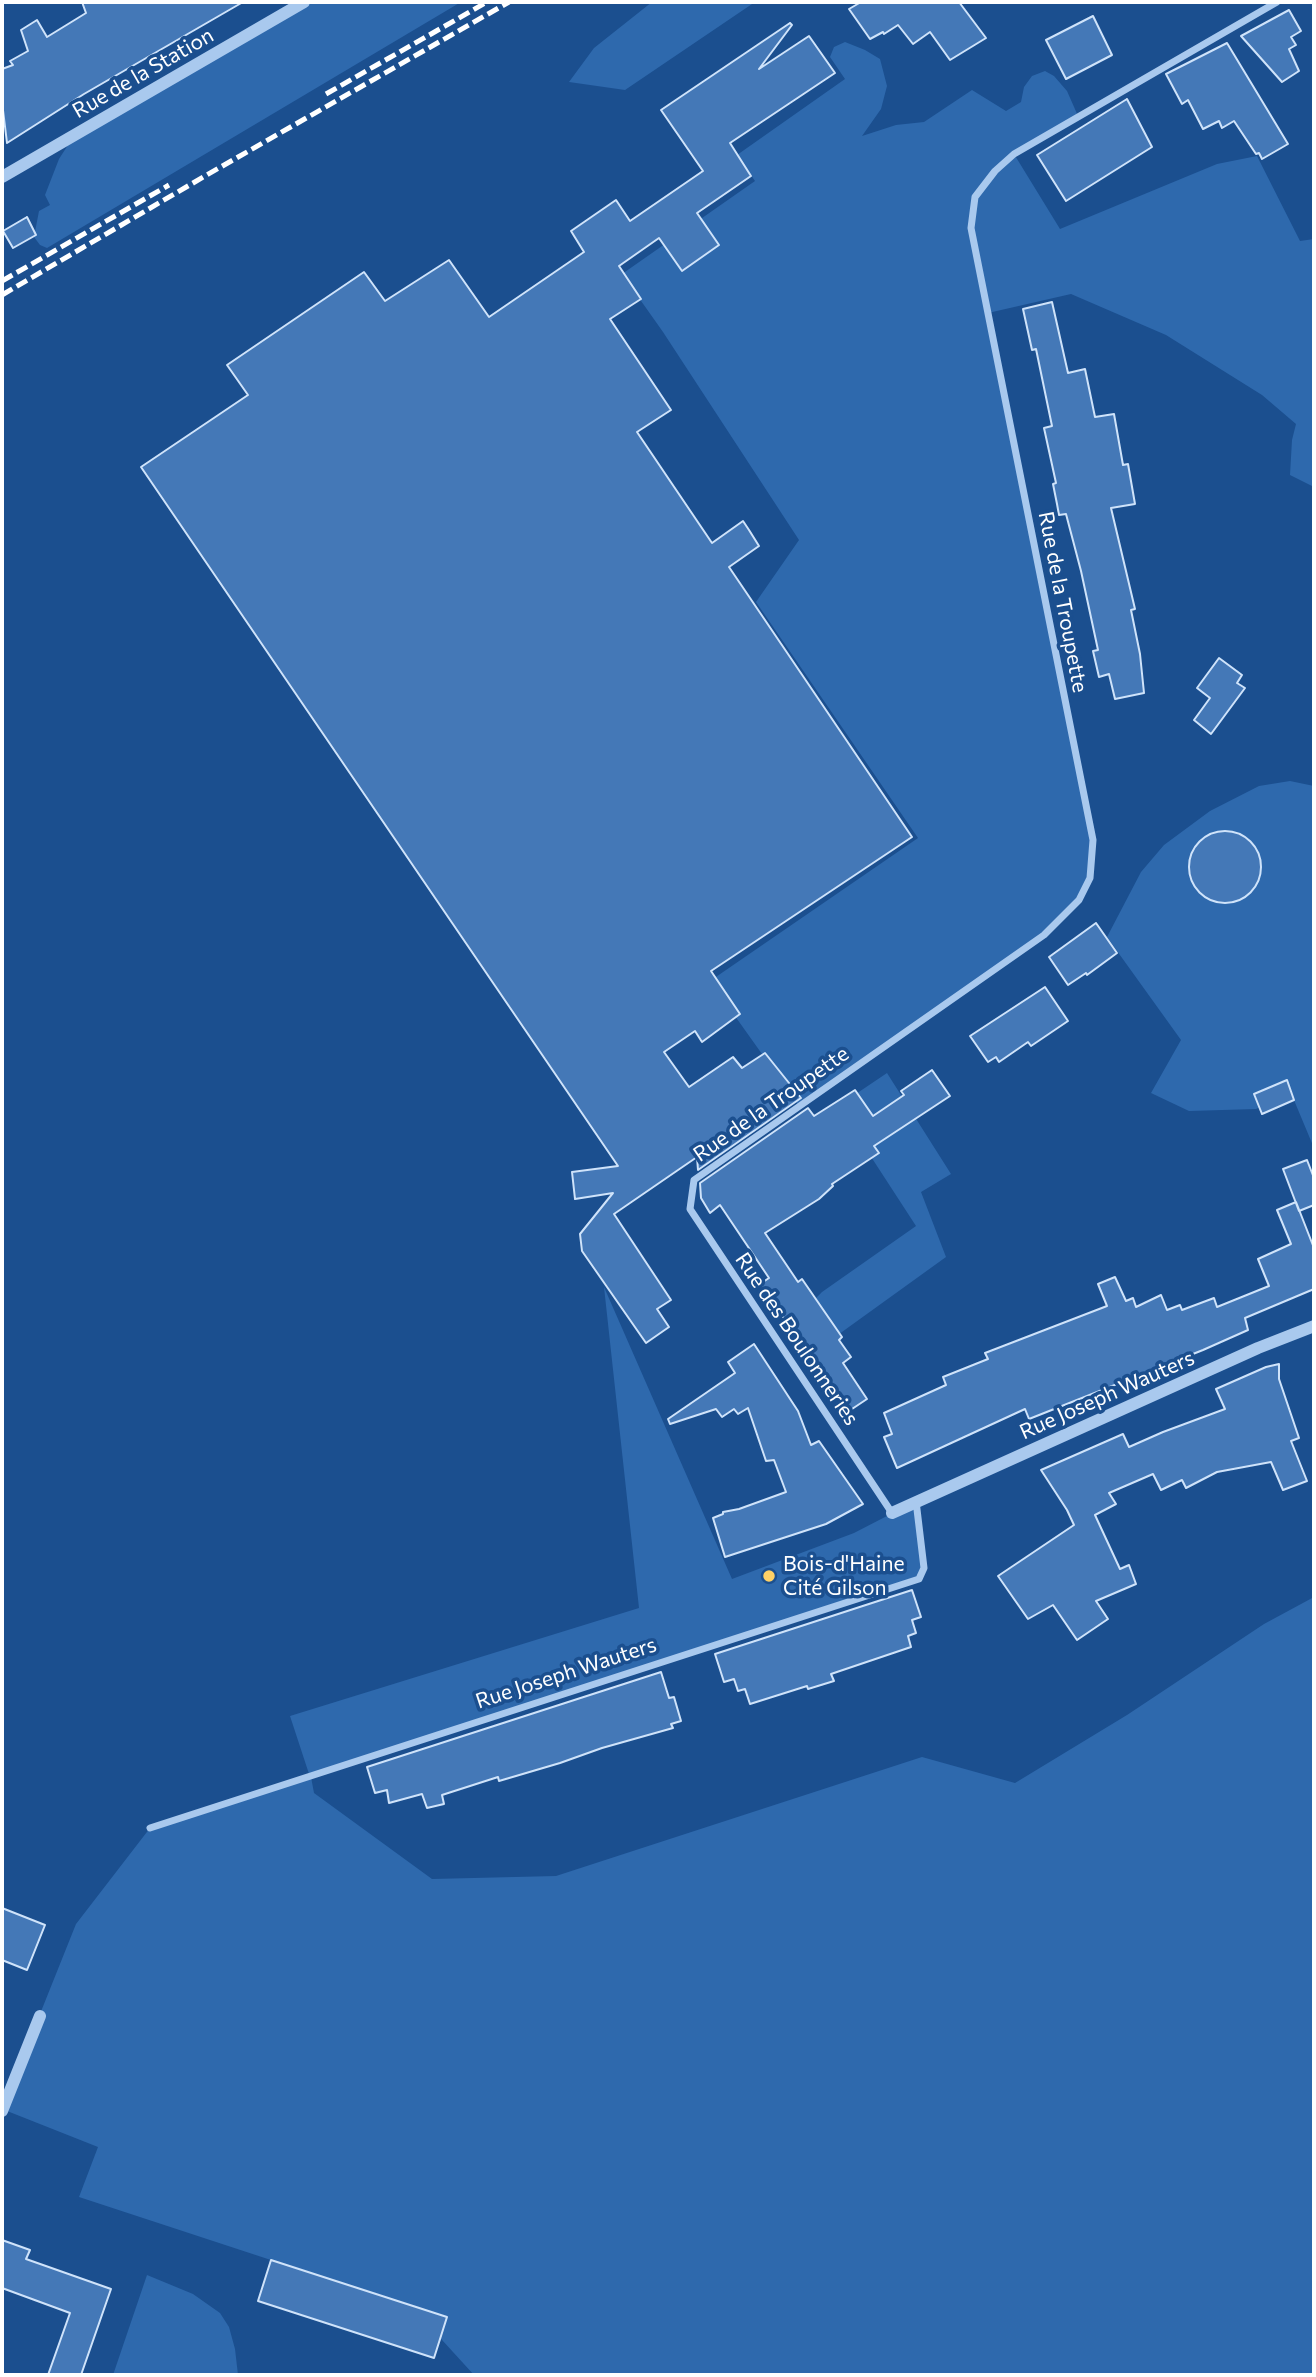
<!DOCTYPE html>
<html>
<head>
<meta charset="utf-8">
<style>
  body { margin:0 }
  #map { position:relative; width:1316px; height:2377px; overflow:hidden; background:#1b4f8f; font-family:Commissioner,sans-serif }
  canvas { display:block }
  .frame { position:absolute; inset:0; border:4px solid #fff; pointer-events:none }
</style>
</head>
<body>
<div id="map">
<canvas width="1316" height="2377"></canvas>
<div class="frame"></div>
</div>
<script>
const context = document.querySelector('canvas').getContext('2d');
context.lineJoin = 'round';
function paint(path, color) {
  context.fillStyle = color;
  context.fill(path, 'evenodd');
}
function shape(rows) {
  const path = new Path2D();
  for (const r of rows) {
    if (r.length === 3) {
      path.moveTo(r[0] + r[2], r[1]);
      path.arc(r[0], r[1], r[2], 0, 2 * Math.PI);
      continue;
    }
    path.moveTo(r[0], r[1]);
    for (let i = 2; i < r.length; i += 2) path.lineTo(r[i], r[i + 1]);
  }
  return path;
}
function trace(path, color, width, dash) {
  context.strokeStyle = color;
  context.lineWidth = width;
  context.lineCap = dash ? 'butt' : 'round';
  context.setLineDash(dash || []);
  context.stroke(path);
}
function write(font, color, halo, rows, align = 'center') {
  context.font = font + ' Commissioner,sans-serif';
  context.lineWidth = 7;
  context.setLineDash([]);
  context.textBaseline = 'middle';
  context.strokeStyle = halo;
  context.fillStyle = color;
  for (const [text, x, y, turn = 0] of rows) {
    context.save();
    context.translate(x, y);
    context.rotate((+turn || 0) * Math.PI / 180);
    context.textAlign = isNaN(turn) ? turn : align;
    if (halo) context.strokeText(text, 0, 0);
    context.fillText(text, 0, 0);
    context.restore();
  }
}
paint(shape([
  [304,2,461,2,47,248,40,245,34,237,39,211,50,205,45,195,59,159,75,134],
  [652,2,755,2,625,90,569,82,594,48],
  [845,42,865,50,880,59,887,86,881,109,862,136,896,125,924,122,972,90,1006,111,1021,102,1024,87,1032,76,1045,71,1054,76,1067,91,1078,116,1014,154,1060,229,1217,164,1257,156,1300,241,1314,239,1314,487,1290,475,1292,440,1296,424,1262,395,1166,335,1071,294,988,313,1093,839,1090,878,1079,900,1044,935,799,1106,710,981,918,838,756,602,799,540,663,332,622,274,755,181,737,155,845,79,830,57,834,47],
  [1290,781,1314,786,1314,1148,1291,1093,1256,1109,1189,1111,1151,1093,1181,1040,1107,937,1141,872,1164,845,1210,811,1259,786],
  [887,1073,951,1174,921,1192,946,1257,835,1337,812,1302,822,1292,916,1226,838,1106],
  [604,1287,732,1579,854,1533,916,1501,924,1568,919,1579,311,1777,314,1793,432,1879,556,1876,922,1757,1015,1783,1127,1715,1264,1624,1314,1597,1314,2375,474,2375,411,2306,79,2197,98,2147,2,2109,76,1924,150,1828,310,1777,290,1716,639,1608],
  [147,2275,193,2294,220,2313,229,2327,235,2349,238,2375,113,2375]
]), '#2e69ad');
const building = shape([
  [82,2,243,2,84,94,7,143,2,102,2,69,13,65,10,61,28,51,21,30,37,20,47,37,86,13,82,2],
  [861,2,959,2,986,38,950,60,930,32,913,44,898,25,884,34,883,32,870,39,849,9,861,2],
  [1289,10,1301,31,1291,37,1296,45,1289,49,1299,71,1282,82,1241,36,1289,10],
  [1093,16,1112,55,1066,79,1046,40,1093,16],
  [790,23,792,25,759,69,809,36,835,73,730,143,751,176,697,213,719,245,682,271,659,238,619,266,641,299,610,319,671,410,637,432,712,543,743,521,749,530,759,546,729,567,912,837,711,971,740,1014,702,1042,695,1031,664,1052,689,1087,733,1057,742,1068,765,1053,801,1098,698,1170,697,1157,614,1214,671,1300,657,1309,669,1327,646,1343,582,1251,580,1234,613,1193,575,1199,572,1172,618,1166,141,467,248,395,227,365,364,272,385,301,449,260,489,317,584,252,571,231,616,200,630,221,703,171,661,110,790,23],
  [1227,43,1288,144,1262,159,1259,153,1256,154,1234,121,1222,128,1219,121,1203,129,1188,100,1182,104,1166,74,1227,43],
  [1127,99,1152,147,1066,201,1037,155,1127,99],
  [27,217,36,235,13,248,3,231,27,217],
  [1052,302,1068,373,1085,369,1095,417,1114,414,1123,465,1128,464,1135,504,1111,508,1135,609,1131,610,1140,654,1144,693,1115,699,1109,674,1099,677,1093,651,1098,650,1081,571,1066,514,1059,515,1057,504,1053,484,1056,483,1044,428,1052,426,1036,349,1032,350,1023,309,1052,302],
  [1219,658,1242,675,1237,683,1245,688,1211,734,1194,720,1210,698,1197,688,1219,658],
  [1225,867,36],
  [1096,923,1117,953,1087,975,1086,973,1068,985,1049,957,1096,923],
  [1045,987,1068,1021,1031,1046,1028,1042,999,1062,996,1057,988,1062,970,1036,1045,987],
  [932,1070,950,1096,874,1146,879,1153,832,1184,833,1186,819,1199,765,1233,798,1282,802,1279,842,1337,839,1340,851,1357,843,1363,867,1399,849,1411,760,1284,769,1278,720,1205,710,1213,701,1198,700,1183,808,1108,814,1116,855,1090,873,1116,904,1095,901,1091,932,1070],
  [1287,1080,1294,1100,1262,1114,1254,1094,1287,1080],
  [1307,1160,1314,1178,1314,1205,1299,1211,1283,1169,1307,1160],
  [1296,1202,1314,1248,1314,1289,1245,1318,1248,1330,1203,1350,1029,1419,1025,1409,897,1468,884,1437,892,1434,884,1413,946,1385,943,1377,988,1359,985,1353,1107,1306,1098,1284,1115,1277,1126,1301,1133,1298,1136,1307,1161,1295,1167,1310,1180,1305,1182,1310,1214,1298,1217,1307,1269,1286,1258,1259,1291,1244,1277,1210,1296,1202],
  [754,1344,798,1411,811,1445,819,1441,863,1504,826,1524,725,1557,713,1518,723,1514,723,1512,739,1509,786,1492,774,1460,766,1461,748,1408,738,1414,734,1409,722,1417,716,1409,670,1424,668,1419,735,1373,728,1362,754,1344],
  [1279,1364,1279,1379,1299,1438,1291,1441,1307,1481,1283,1490,1271,1462,1217,1472,1186,1488,1182,1480,1161,1490,1153,1474,1109,1493,1116,1504,1095,1515,1120,1569,1129,1565,1136,1584,1096,1601,1108,1619,1077,1640,1053,1605,1028,1619,998,1576,1074,1525,1067,1510,1041,1470,1123,1434,1129,1447,1163,1432,1225,1409,1216,1389,1266,1367,1279,1364],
  [912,1590,921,1617,912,1620,916,1633,908,1636,911,1647,831,1674,834,1681,808,1689,807,1686,750,1704,745,1689,738,1691,734,1679,724,1682,715,1654,912,1590],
  [661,1672,669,1698,674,1697,681,1721,671,1724,673,1728,602,1748,560,1763,499,1781,498,1777,442,1795,444,1804,427,1808,422,1794,389,1803,387,1790,375,1793,367,1767,661,1672],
  [2,1908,45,1925,27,1970,2,1960,2,1908],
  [2,2240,30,2250,26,2259,111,2289,81,2375,48,2375,70,2313,2,2288,2,2240],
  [271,2260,447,2317,434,2358,258,2301,271,2260]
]);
paint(building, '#4478b7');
trace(building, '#cfe3fa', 2);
trace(shape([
  [892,1513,690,1209,694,1180,1044,935,1079,900,1090,878,1093,840,971,228,975,197,995,171,1014,154,1277,2],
  [150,1828,919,1579,924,1568,916,1501]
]), '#a9c9ee', 7);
trace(shape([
  [2,177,304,2],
  [892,1513,1258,1348,1314,1326],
  [2,2111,40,2016]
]), '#a9c9ee', 12);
trace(shape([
  [326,94,487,2],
  [2,281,169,185],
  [2,295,205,176,509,2]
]), '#fff', 5, [12, 5]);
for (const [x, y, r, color] of [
  [769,1576,7,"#ffd166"]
]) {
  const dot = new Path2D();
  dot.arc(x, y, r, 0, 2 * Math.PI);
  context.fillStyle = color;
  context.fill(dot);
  trace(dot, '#1b4f8f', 2.5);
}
write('21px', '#fff', '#1b4f8f', [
  ["Rue de la Station",143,73,-30],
  ["Rue de la Troupette",1063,602,79],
  ["Rue de la Troupette",771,1104,-35],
  ["Rue des Boulonneries",797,1339,56],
  ["Rue Joseph Wauters",1107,1395,-24],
  ["Rue Joseph Wauters",566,1673,-18]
]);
write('21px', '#fff', '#1b4f8f', [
  ["Bois-d'Haine",783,1564],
  ["Cité Gilson",783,1588]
], 'left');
</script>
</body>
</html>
